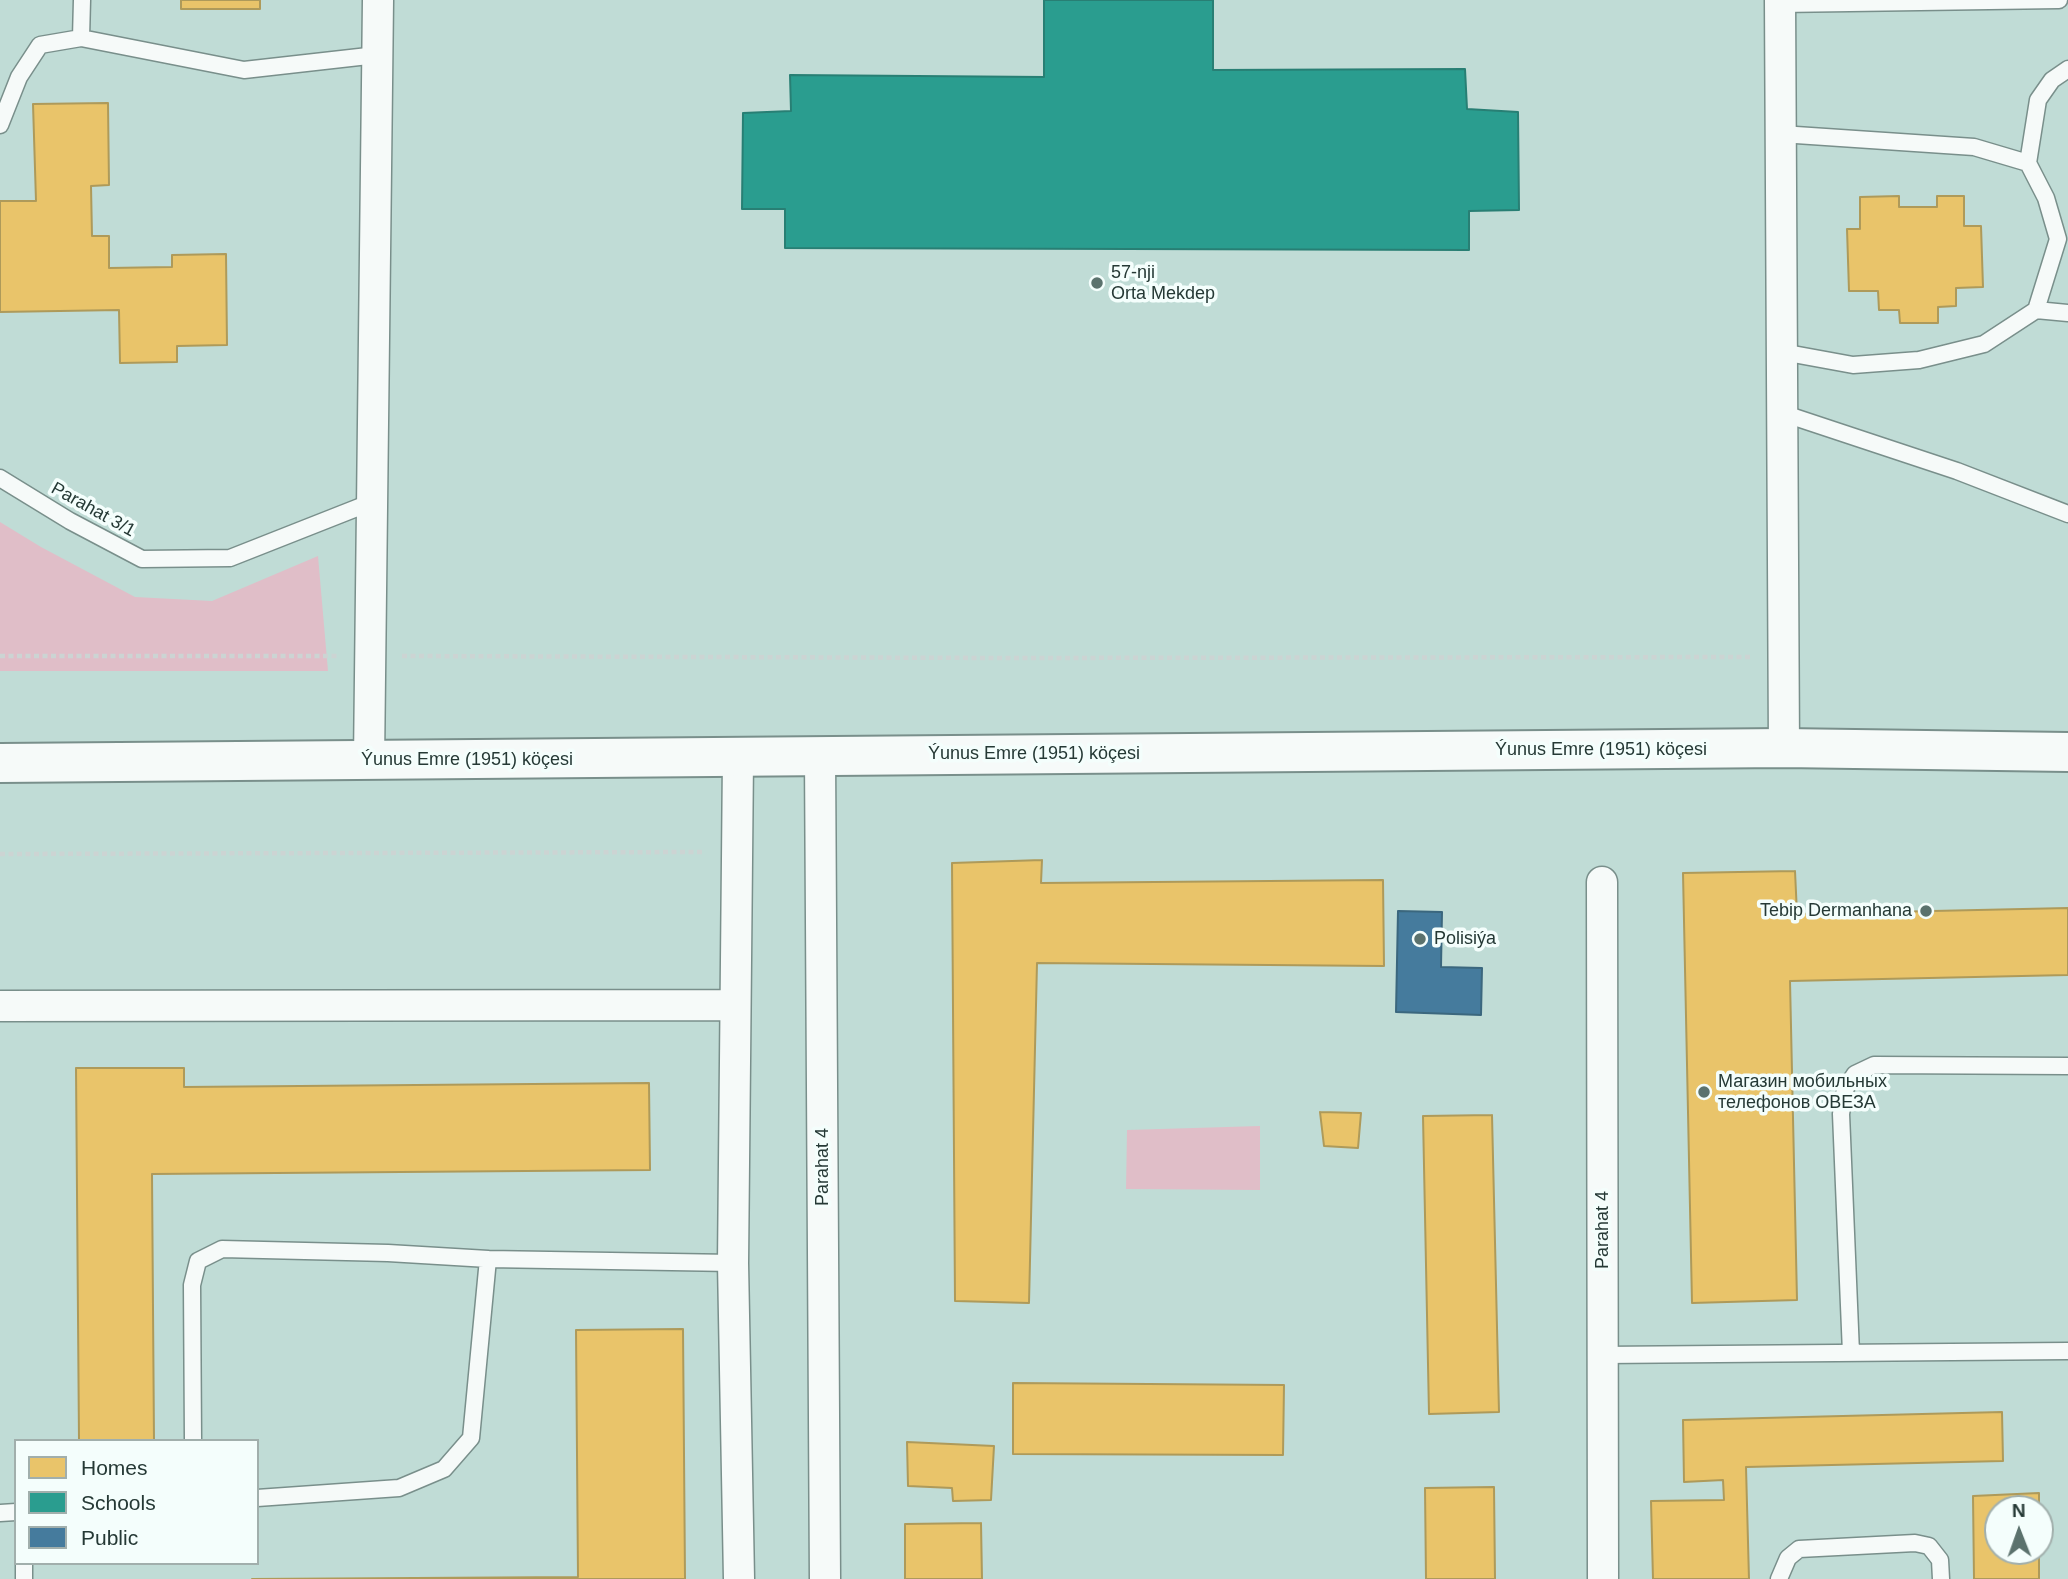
<!DOCTYPE html>
<html>
<head>
<meta charset="utf-8">
<style>
  body { margin:0 }
  #map { position:relative; width:2068px; height:1579px; overflow:hidden; background:#c0dcd6; font-family:Helvetica,sans-serif }
  canvas { display:block }
  .legend { position:absolute; left:14px; top:1439px; width:245px; height:126px; box-sizing:border-box; background:#f4fefc; border:2px solid #a1afac; margin:0; padding:9px 12px; list-style:none; font-size:21px; color:#253935 }
  .legend li { display:flex; align-items:center; gap:14px; height:35px }
  .legend b { width:35px; border:2px solid #a1afac }
  .north { position:absolute; left:1984px; top:1495px; width:70px; height:70px; box-sizing:border-box; background:#f4fefc; border:2px solid #a1afac; border-radius:50%; rotate:359deg; font-size:19px; font-weight:700; line-height:28px; text-align:center; color:#253935 }
  .north::after { content:''; display:block; margin:auto; width:24px; height:32px; background:#5b726d; clip-path:polygon(50% 0,100% 100%,50% 72%,0 100%) }
</style>
</head>
<body>
<div id="map">
<canvas width="2068" height="1579"></canvas>
<ul class="legend">
<li><b style="height:19px;background:#e9c46a"></b>Homes</li>
<li><b style="height:19px;background:#2a9d8f"></b>Schools</li>
<li><b style="height:19px;background:#457b9d"></b>Public</li>
</ul>
<div class="north">N</div>
</div>
<script>
const context = document.querySelector('canvas').getContext('2d');
context.lineJoin = 'round';
function paint(path, color) {
  context.fillStyle = color;
  context.fill(path, 'evenodd');
}
function shape(rows) {
  const path = new Path2D();
  for (const r of rows) {
    path.moveTo(r[0], r[1]);
    for (let i = 2; i < r.length; i += 2) path.lineTo(r[i], r[i + 1]);
  }
  return path;
}
function trace(path, color, width, dash) {
  context.strokeStyle = color;
  context.lineWidth = width;
  context.lineCap = dash ? 'butt' : 'round';
  context.setLineDash(dash || []);
  context.stroke(path);
}
function write(font, color, halo, rows, align = 'center') {
  context.font = font + ' Helvetica,sans-serif';
  context.lineWidth = 7;
  context.setLineDash([]);
  context.textBaseline = 'middle';
  context.strokeStyle = halo;
  context.fillStyle = color;
  for (const [text, x, y, turn = 0] of rows) {
    context.save();
    context.translate(x, y);
    context.rotate((+turn || 0) * Math.PI / 180);
    context.textAlign = isNaN(turn) ? turn : align;
    if (halo) context.strokeText(text, 0, 0);
    context.fillText(text, 0, 0);
    context.restore();
  }
}
paint(shape([
  [0,522,41,547,135,597,212,601,318,556,328,671,0,671],
  [1260,1126,1260,1190,1126,1189,1127,1130]
]), '#e0bec8');
const homes = shape([
  [181,0,260,0,260,9,181,9,181,0],
  [108,103,109,185,91,186,92,236,109,236,109,268,172,267,172,255,226,254,227,345,177,346,177,362,120,363,119,310,0,312,0,201,36,201,33,104,108,103],
  [1899,196,1899,207,1937,207,1937,196,1964,196,1964,226,1981,226,1983,287,1956,288,1956,306,1938,307,1938,323,1900,323,1899,310,1879,310,1878,291,1849,291,1847,229,1860,229,1860,197,1899,196],
  [1042,860,1041,883,1383,880,1384,966,1037,963,1029,1303,955,1301,952,863,1042,860],
  [1795,871,1797,914,2068,908,2068,975,1790,981,1797,1300,1692,1303,1683,873,1795,871],
  [76,1068,184,1068,184,1087,649,1083,650,1170,152,1174,154,1441,79,1441,76,1068],
  [1320,1112,1361,1113,1358,1148,1324,1146,1320,1112],
  [1492,1115,1499,1412,1429,1414,1423,1116,1492,1115],
  [683,1329,685,1579,252,1579,578,1577,576,1330,683,1329],
  [1013,1383,1284,1385,1283,1455,1013,1454,1013,1383],
  [2002,1412,2003,1461,1746,1467,1749,1579,1653,1579,1651,1501,1724,1500,1723,1480,1684,1482,1683,1420,2002,1412],
  [907,1442,994,1446,991,1500,953,1501,952,1488,908,1486,907,1442],
  [1494,1487,1495,1579,1426,1579,1425,1488,1494,1487],
  [2039,1493,2039,1509,1998,1509,1998,1551,2039,1551,2039,1579,1974,1579,1973,1496,2039,1493],
  [981,1523,982,1579,905,1579,905,1524,981,1523]
]);
paint(homes, '#e9c46a');
trace(homes, '#ae9a5a', 2);
const schools = shape([
  [1044,0,1213,0,1213,70,1465,69,1467,109,1518,112,1519,210,1469,211,1469,250,785,248,785,209,742,209,743,113,791,111,790,75,1044,77,1044,0]
]);
paint(schools, '#2a9d8f');
trace(schools, '#287f74', 2);
const public = shape([
  [1398,911,1442,912,1441,967,1482,968,1481,1015,1396,1012,1398,911]
]);
paint(public, '#457b9d');
trace(public, '#3b677e', 2);
const service = shape([
  [82,0,81,38,244,70,377,55],
  [1780,4,2059,0],
  [0,125,19,77,40,45,81,38],
  [1781,134,1974,147,2028,163,2046,198,2058,239,2036,310,1984,344,1919,360,1853,365,1782,352],
  [2028,163,2038,100,2052,80,2068,69],
  [2036,310,2068,313],
  [1782,413,1957,471,2068,514],
  [0,478,70,521,142,559,230,558,372,502],
  [1851,1353,1841,1114,1845,1089,1855,1074,1874,1065,2068,1066],
  [1603,1355,2068,1351],
  [193,1441,192,1285,198,1261,222,1249,388,1253,488,1259,733,1263],
  [257,1498,399,1488,444,1469,471,1438,488,1259],
  [0,1513,16,1512],
  [24,1579,24,1563],
  [1779,1579,1788,1558,1799,1549,1915,1543,1929,1546,1940,1560,1941,1579]
]);
const minor = shape([
  [1780,0,1784,748],
  [820,756,825,1579],
  [738,758,733,1263,739,1579],
  [369,761,378,0],
  [1602,882,1603,1579],
  [0,1006,735,1005]
]);
const tertiary = shape([
  [0,763,1784,748,2068,752]
]);
trace(service, '#798f8b', 19);
trace(minor, '#798f8b', 33);
trace(tertiary, '#798f8b', 42);
trace(shape([
  [0,656,337,656],
  [402,656,1004,658,1751,657],
  [0,854,703,852]
]), '#ccd4d3', 4.5, [5, 3.5]);
trace(service, '#f6faf9', 16);
trace(minor, '#f6faf9', 30);
trace(tertiary, '#f6faf9', 38);
for (const [x, y, r, color] of [
  [1097,283,7,"#5b726d"],
  [1926,911,7,"#5b726d"],
  [1420,939,7,"#5b726d"],
  [1704,1092,7,"#5b726d"]
]) {
  const dot = new Path2D();
  dot.arc(x, y, r, 0, 2 * Math.PI);
  context.fillStyle = color;
  context.fill(dot);
  trace(dot, '#f4fefc', 2.5);
}
write('18px', '#253935', '#f4fefc', [
  ["57-nji",1111,273],
  ["Orta Mekdep",1111,294],
  ["Tebip Dermanhana",1912,911,"right"],
  ["Polisiýa",1434,939],
  ["Магазин мобильных",1718,1082],
  ["телефонов ОВЕЗА",1718,1103]
], 'left');
write('18px', '#253935', '#f4fefc', [
  ["Parahat 3/1",93,510,29],
  ["Ýunus Emre (1951) köçesi",1601,750],
  ["Ýunus Emre (1951) köçesi",1034,754],
  ["Ýunus Emre (1951) köçesi",467,760],
  ["Parahat 4",823,1167,-90],
  ["Parahat 4",1603,1230,-90]
]);
</script>
</body>
</html>
